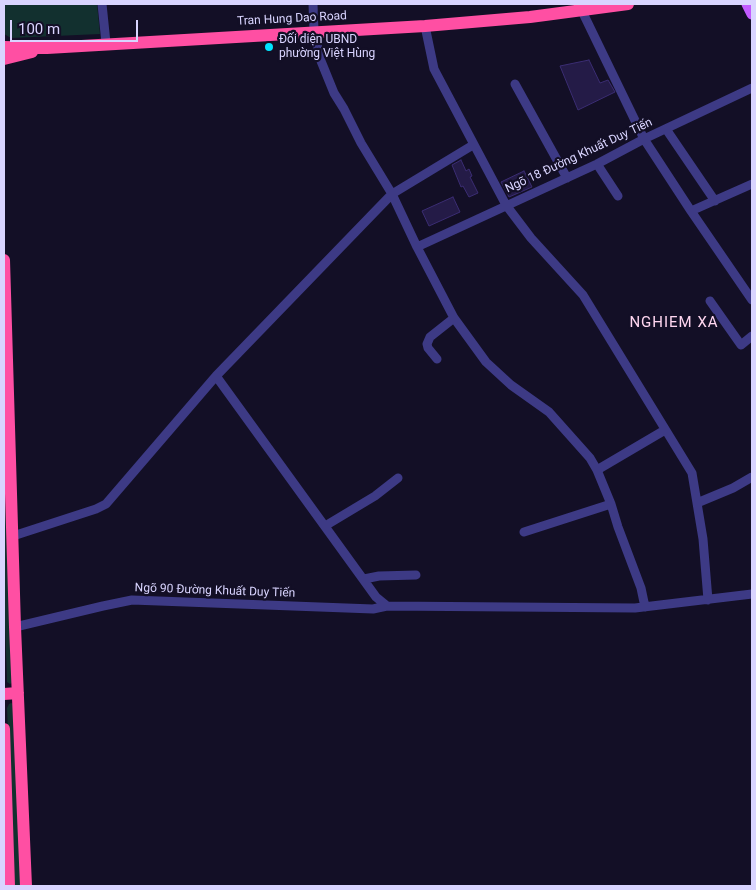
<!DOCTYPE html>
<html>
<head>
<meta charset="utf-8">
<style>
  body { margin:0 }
  #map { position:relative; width:756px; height:890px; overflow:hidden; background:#130f26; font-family:Roboto,sans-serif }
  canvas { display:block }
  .frame { position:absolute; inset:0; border:5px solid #d9d4ff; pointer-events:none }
  .scale { position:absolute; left:10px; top:20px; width:128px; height:22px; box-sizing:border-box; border:2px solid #d9d4ff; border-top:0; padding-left:6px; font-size:15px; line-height:18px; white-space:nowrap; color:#d9d4ff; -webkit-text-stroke:4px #130f26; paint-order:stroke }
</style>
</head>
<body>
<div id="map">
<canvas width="756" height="890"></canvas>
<div class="frame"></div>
<div class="scale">100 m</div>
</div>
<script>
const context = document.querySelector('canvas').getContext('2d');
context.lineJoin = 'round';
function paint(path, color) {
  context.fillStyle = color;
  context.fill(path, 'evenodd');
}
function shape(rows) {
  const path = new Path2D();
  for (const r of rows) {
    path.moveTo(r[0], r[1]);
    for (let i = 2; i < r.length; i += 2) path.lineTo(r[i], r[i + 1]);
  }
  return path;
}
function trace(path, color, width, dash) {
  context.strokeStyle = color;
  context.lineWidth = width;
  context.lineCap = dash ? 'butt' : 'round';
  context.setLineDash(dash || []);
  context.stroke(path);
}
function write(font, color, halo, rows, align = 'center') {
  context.font = font + ' Roboto,sans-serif';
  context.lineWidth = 4.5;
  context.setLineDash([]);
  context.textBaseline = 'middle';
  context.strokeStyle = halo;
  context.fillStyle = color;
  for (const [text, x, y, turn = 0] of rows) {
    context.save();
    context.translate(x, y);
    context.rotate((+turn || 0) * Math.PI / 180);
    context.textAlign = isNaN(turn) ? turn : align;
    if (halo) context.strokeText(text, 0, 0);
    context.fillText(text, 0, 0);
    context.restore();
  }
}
paint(shape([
  [4,4,97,4,100,34,11,38,4,34],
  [4,400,12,683,10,684,7,682,7,678,4,599],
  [11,703,15,704,22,886,14,886,7,708,9,704]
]), '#12302f');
const building = shape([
  [589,60,600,83,608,80,615,92,578,110,560,66,589,60],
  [461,160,466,171,469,169,472,176,470,177,478,193,469,197,463,186,461,187,452,165,461,160],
  [524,171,532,187,509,197,501,182,524,171],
  [453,197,460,212,429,226,422,211,453,197]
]);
paint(building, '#241b47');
trace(building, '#3b2d73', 1);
trace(shape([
  [102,4,106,43],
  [313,4,314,31,321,61,334,93,344,109,361,143,392,194,417,247,454,318,486,362,511,385,549,412,590,458,597,470,611,504,618,527,641,588,645,607],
  [582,11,644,139,691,211,752,300],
  [425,26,434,69,506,205,531,238,583,295,692,473,703,539,708,600],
  [515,84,567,178],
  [666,129,715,201],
  [597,164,618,196],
  [691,211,752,184],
  [417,247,597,164,644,139,752,88],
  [710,301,741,345,752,336],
  [437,359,428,348,427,344,430,337,454,318],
  [216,376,376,597,387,606],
  [597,470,665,430],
  [697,503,733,488,752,477],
  [325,526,375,496,398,478],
  [524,532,611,504],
  [13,536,96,509,106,504,216,376,392,194,473,145],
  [364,579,379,576,416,575],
  [15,627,103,606,132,600,373,609,387,606,635,608,752,594]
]), '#3d3a85', 9);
trace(shape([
  [747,4,752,14]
]), '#c25bff', 11);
trace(shape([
  [4,47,47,48,425,26,530,17,628,4],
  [4,59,32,52],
  [4,260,15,627,26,886],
  [4,694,18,693],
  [4,729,9,886]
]), '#ff4fa3', 12);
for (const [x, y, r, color] of [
  [269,47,5,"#00e5ff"]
]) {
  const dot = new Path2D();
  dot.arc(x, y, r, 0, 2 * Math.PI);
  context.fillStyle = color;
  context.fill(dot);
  trace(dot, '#130f26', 2);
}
write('12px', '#d9d4ff', '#130f26', [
  ["Tran Hung Dao Road",292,19,-3],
  ["Ngõ 18 Đường Khuất Duy Tiến",579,156,-25],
  ["Ngõ 90 Đường Khuất Duy Tiến",215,591,2]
]);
write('12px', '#d9d4ff', '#130f26', [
  ["Đối diện UBND",279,40],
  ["phường Việt Hùng",279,54]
], 'left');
context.letterSpacing = '1px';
write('15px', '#ffd6f0', '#130f26', [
  ["NGHIEM XA",674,323]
]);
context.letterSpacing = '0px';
</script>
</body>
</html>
